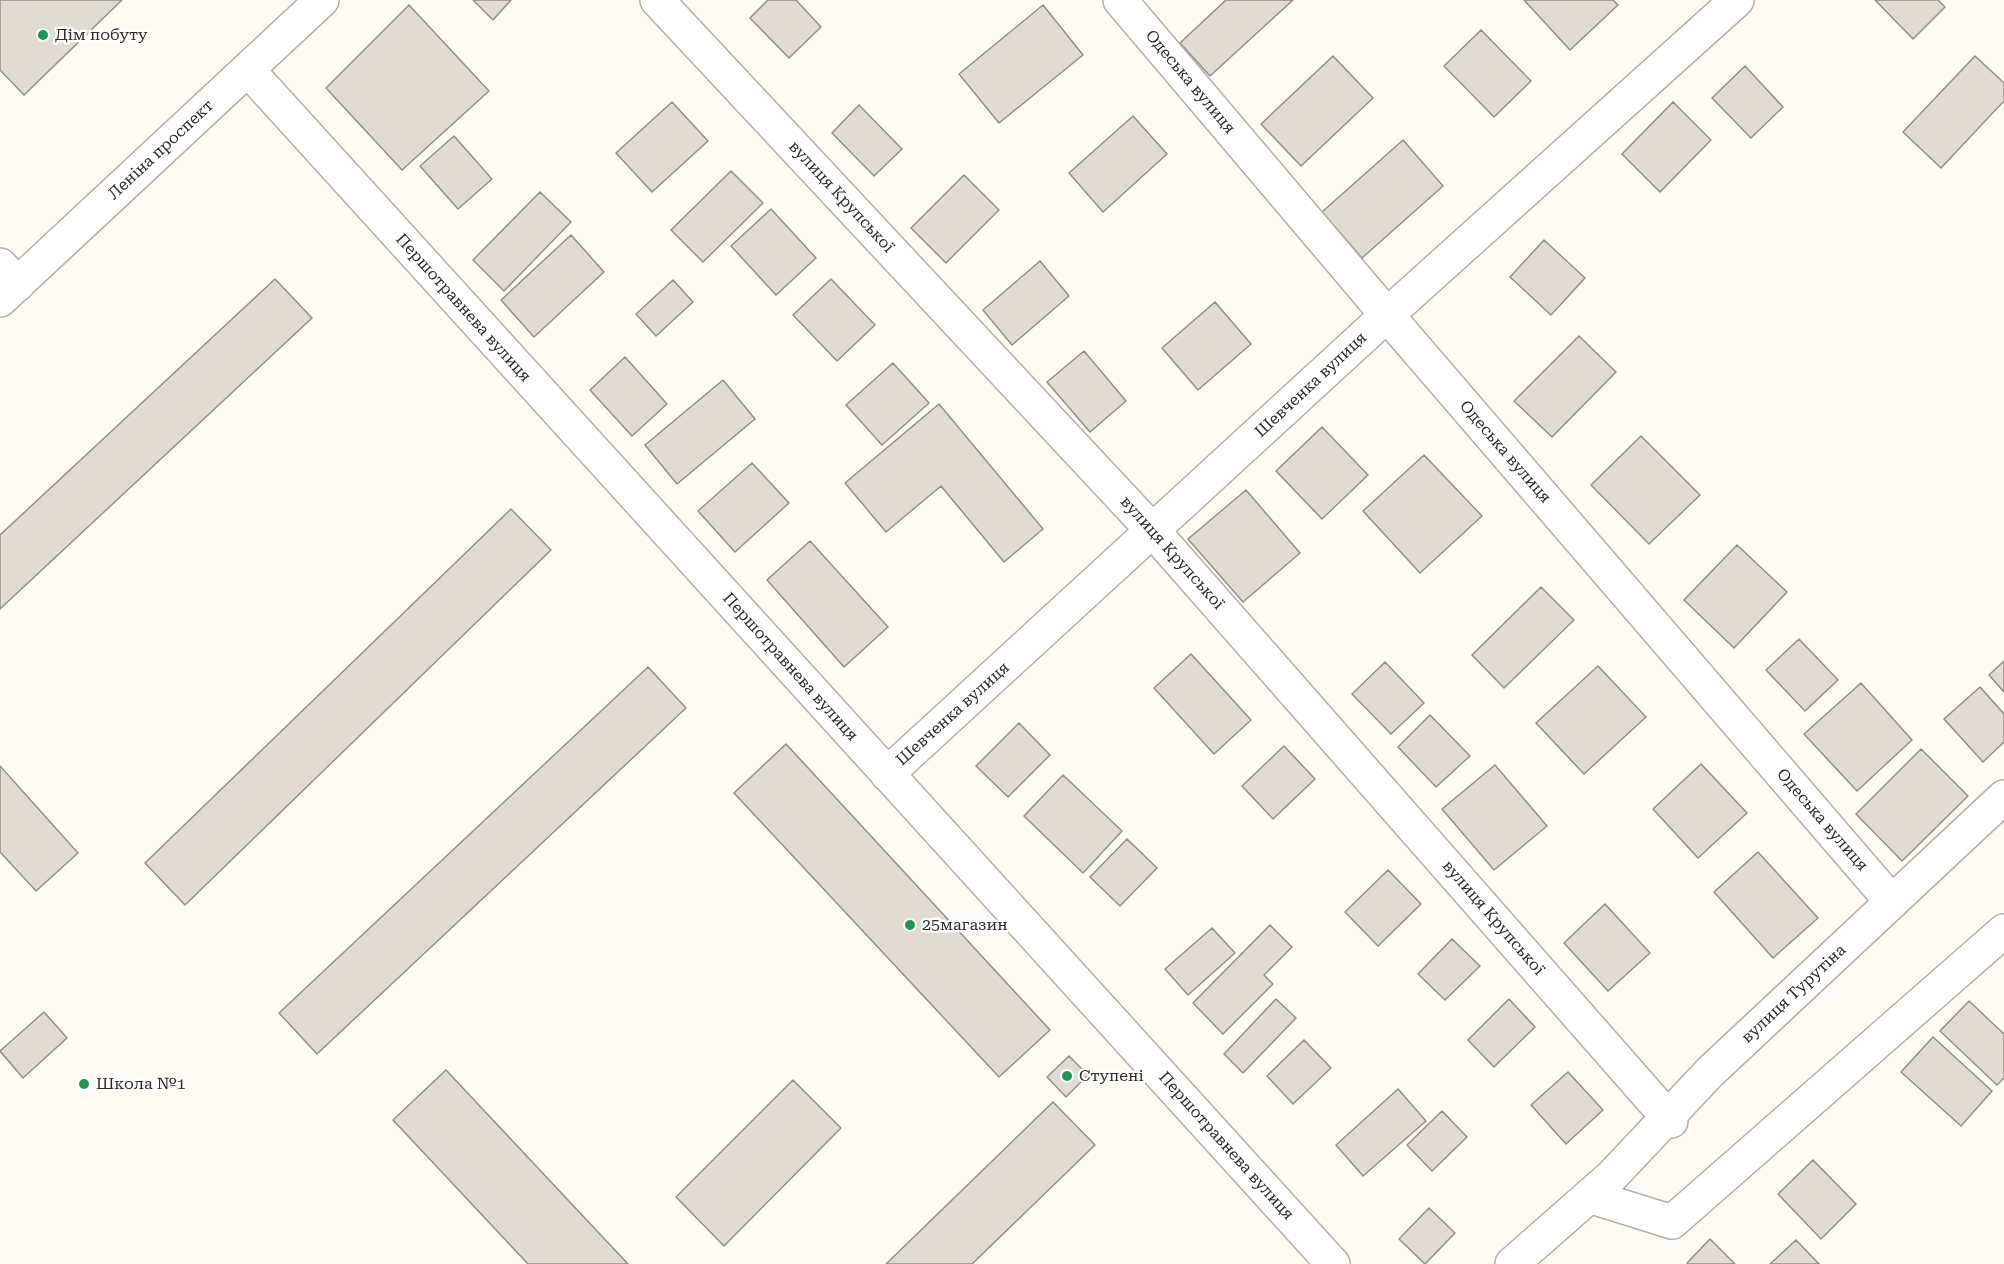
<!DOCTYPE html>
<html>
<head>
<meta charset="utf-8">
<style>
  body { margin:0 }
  canvas { display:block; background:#fffaf4 }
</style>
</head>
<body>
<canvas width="2004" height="1264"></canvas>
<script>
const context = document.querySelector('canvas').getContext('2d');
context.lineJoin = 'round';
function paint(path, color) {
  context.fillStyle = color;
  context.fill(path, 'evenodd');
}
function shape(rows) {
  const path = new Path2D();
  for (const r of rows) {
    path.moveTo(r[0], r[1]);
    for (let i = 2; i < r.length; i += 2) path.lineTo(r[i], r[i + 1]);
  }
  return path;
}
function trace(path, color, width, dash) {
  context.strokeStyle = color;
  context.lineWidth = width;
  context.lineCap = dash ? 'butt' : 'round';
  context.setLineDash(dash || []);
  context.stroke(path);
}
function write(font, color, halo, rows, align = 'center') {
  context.font = font + ' "Roboto Serif",serif';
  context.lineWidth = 4.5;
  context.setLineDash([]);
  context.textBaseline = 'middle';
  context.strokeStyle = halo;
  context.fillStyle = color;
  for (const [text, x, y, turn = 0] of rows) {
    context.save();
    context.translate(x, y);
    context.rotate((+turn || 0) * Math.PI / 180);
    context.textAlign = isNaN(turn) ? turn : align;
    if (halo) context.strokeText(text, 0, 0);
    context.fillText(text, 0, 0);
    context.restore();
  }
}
const building = shape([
  [0,0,122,0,24,95,0,70,0,0],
  [473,0,511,0,493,20,473,0],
  [768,0,796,0,821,27,789,58,750,18,768,0],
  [1226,0,1293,0,1210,76,1180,43,1226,0],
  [1524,0,1613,0,1618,5,1570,50,1524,0],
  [1875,0,1938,0,1945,7,1913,39,1875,0],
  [409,5,489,91,402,170,326,88,409,5],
  [1043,5,1083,55,999,123,959,74,1043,5],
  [1481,30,1531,81,1494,117,1444,66,1481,30],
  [1333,56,1373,98,1301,166,1261,124,1333,56],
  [1975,56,2004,83,2004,101,1941,168,1903,132,1975,56],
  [1745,66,1783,107,1751,138,1712,98,1745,66],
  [672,102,708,141,652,192,616,153,672,102],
  [1673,102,1711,140,1660,192,1622,154,1673,102],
  [859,105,902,149,874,176,832,133,859,105],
  [1133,116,1167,154,1103,212,1069,173,1133,116],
  [454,136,492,179,458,209,420,166,454,136],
  [1403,140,1443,186,1362,258,1322,212,1403,140],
  [731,171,763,203,703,262,671,230,731,171],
  [964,175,999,210,946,263,911,228,964,175],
  [540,192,571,222,504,291,473,260,540,192],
  [771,209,816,258,776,295,731,246,771,209],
  [571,235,604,272,534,337,501,300,571,235],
  [1544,240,1585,278,1551,315,1510,277,1544,240],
  [1040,261,1069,296,1012,345,983,310,1040,261],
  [275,279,312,318,0,609,0,535,275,279],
  [831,279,875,325,837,361,793,315,831,279],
  [673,280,693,302,656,336,636,314,673,280],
  [1215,302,1251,344,1198,390,1162,348,1215,302],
  [1579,336,1616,372,1552,437,1514,401,1579,336],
  [1084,351,1126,401,1090,432,1047,382,1084,351],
  [625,357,667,404,632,436,590,390,625,357],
  [893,363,929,403,882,445,846,405,893,363],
  [723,380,755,419,677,484,645,445,723,380],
  [939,404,1043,529,1004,562,941,486,886,532,845,483,939,404],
  [1322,427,1368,475,1322,519,1276,471,1322,427],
  [1641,436,1700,495,1649,544,1591,485,1641,436],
  [1424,455,1482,516,1420,573,1363,511,1424,455],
  [752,463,789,503,735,552,698,511,752,463],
  [1246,490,1300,553,1243,602,1188,539,1246,490],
  [511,509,551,550,185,905,145,863,511,509],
  [810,541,888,627,844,667,767,580,810,541],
  [1737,545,1787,592,1734,648,1684,600,1737,545],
  [1541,587,1574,620,1504,688,1472,655,1541,587],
  [1799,639,1838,680,1805,711,1766,670,1799,639],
  [1191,654,1251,720,1214,754,1154,688,1191,654],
  [2004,661,2004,692,1989,675,2004,661],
  [1385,662,1424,703,1391,734,1352,694,1385,662],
  [1598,666,1646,717,1584,774,1536,723,1598,666],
  [648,667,686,708,317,1054,279,1013,648,667],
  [1861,683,1912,740,1857,791,1804,734,1861,683],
  [1980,687,2004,714,2004,742,1983,762,1944,719,1980,687],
  [1430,715,1470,756,1436,787,1398,747,1430,715],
  [1019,723,1050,755,1008,797,976,766,1019,723],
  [786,744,1050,1030,999,1077,734,793,786,744],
  [1284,746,1315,779,1273,819,1242,786,1284,746],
  [1921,749,1968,796,1902,861,1856,814,1921,749],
  [1701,764,1747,813,1698,858,1653,809,1701,764],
  [1495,765,1547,826,1494,870,1442,809,1495,765],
  [0,766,78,853,36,891,0,852,0,766],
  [1063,775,1122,831,1083,873,1024,816,1063,775],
  [1127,839,1157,868,1120,906,1090,877,1127,839],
  [1758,852,1818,918,1773,958,1714,892,1758,852],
  [1388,870,1421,904,1378,946,1345,912,1388,870],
  [1605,904,1650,953,1608,991,1564,943,1605,904],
  [1270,925,1292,947,1264,975,1273,984,1223,1034,1193,1003,1270,925],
  [1212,928,1235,953,1188,995,1165,969,1212,928],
  [1452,939,1480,966,1445,1000,1418,974,1452,939],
  [1276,999,1296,1018,1243,1073,1224,1054,1276,999],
  [1509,999,1535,1027,1494,1067,1468,1040,1509,999],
  [1969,1001,2004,1034,2004,1078,1997,1085,1940,1031,1969,1001],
  [44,1012,67,1038,23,1078,0,1051,44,1012],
  [1933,1037,1992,1091,1961,1126,1901,1072,1933,1037],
  [1304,1040,1331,1068,1293,1104,1267,1076,1304,1040],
  [1069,1056,1088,1075,1066,1097,1047,1077,1069,1056],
  [446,1070,628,1264,528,1264,393,1120,446,1070],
  [1568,1072,1603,1110,1566,1144,1531,1105,1568,1072],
  [793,1080,841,1128,724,1246,676,1197,793,1080],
  [1398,1089,1426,1121,1363,1176,1336,1145,1398,1089],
  [1053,1102,1095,1145,972,1264,886,1264,1053,1102],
  [1442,1111,1467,1137,1432,1171,1407,1145,1442,1111],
  [1813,1160,1856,1204,1821,1239,1778,1194,1813,1160],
  [1429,1208,1455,1233,1425,1264,1399,1239,1429,1208],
  [1710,1239,1735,1264,1688,1264,1687,1263,1710,1239],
  [1796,1240,1819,1264,1770,1264,1796,1240]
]);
paint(building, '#e0dbd3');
trace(building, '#938e87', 1.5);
const street = shape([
  [657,0,1153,531,1671,1121],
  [1120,0,1387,315,1892,902],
  [248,70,1333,1264],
  [0,265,18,284],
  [887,774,1387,315,1737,0],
  [1589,1196,1672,1222,2004,931],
  [1512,1264,1611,1177,1710,1072,2004,797]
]);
const secondary = shape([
  [0,300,322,0]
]);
trace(street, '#b4afa7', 36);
trace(secondary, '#b4afa7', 36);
trace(street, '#fff', 33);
trace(secondary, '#fff', 33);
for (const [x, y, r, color] of [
  [43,35,6,"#1f9753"],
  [910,925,6,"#1f9753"],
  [1067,1076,6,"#1f9753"],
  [84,1084,6,"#1f9753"]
]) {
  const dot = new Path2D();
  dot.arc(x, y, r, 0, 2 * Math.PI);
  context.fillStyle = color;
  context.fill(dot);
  trace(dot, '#fff', 2);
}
write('16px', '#2e2c29', '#fff', [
  ["Дім побуту",55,35],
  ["25магазин",922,925],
  ["Ступені",1079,1076],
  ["Школа №1",96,1084]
], 'left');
write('16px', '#2e2c29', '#fff', [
  ["Одеська вулиця",1190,82,50],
  ["Леніна проспект",161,150,-43],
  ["вулиця Крупської",841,197,47],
  ["Першотравнева вулиця",463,308,48],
  ["Шевченка вулиця",1311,385,-43],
  ["Одеська вулиця",1505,452,49],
  ["вулиця Крупської",1172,553,48],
  ["Першотравнева вулиця",790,667,48],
  ["Шевченка вулиця",953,714,-42],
  ["Одеська вулиця",1822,820,49],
  ["вулиця Крупської",1493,918,49],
  ["вулиця Турутіна",1794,994,-43],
  ["Першотравнева вулиця",1226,1146,48]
]);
</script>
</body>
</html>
